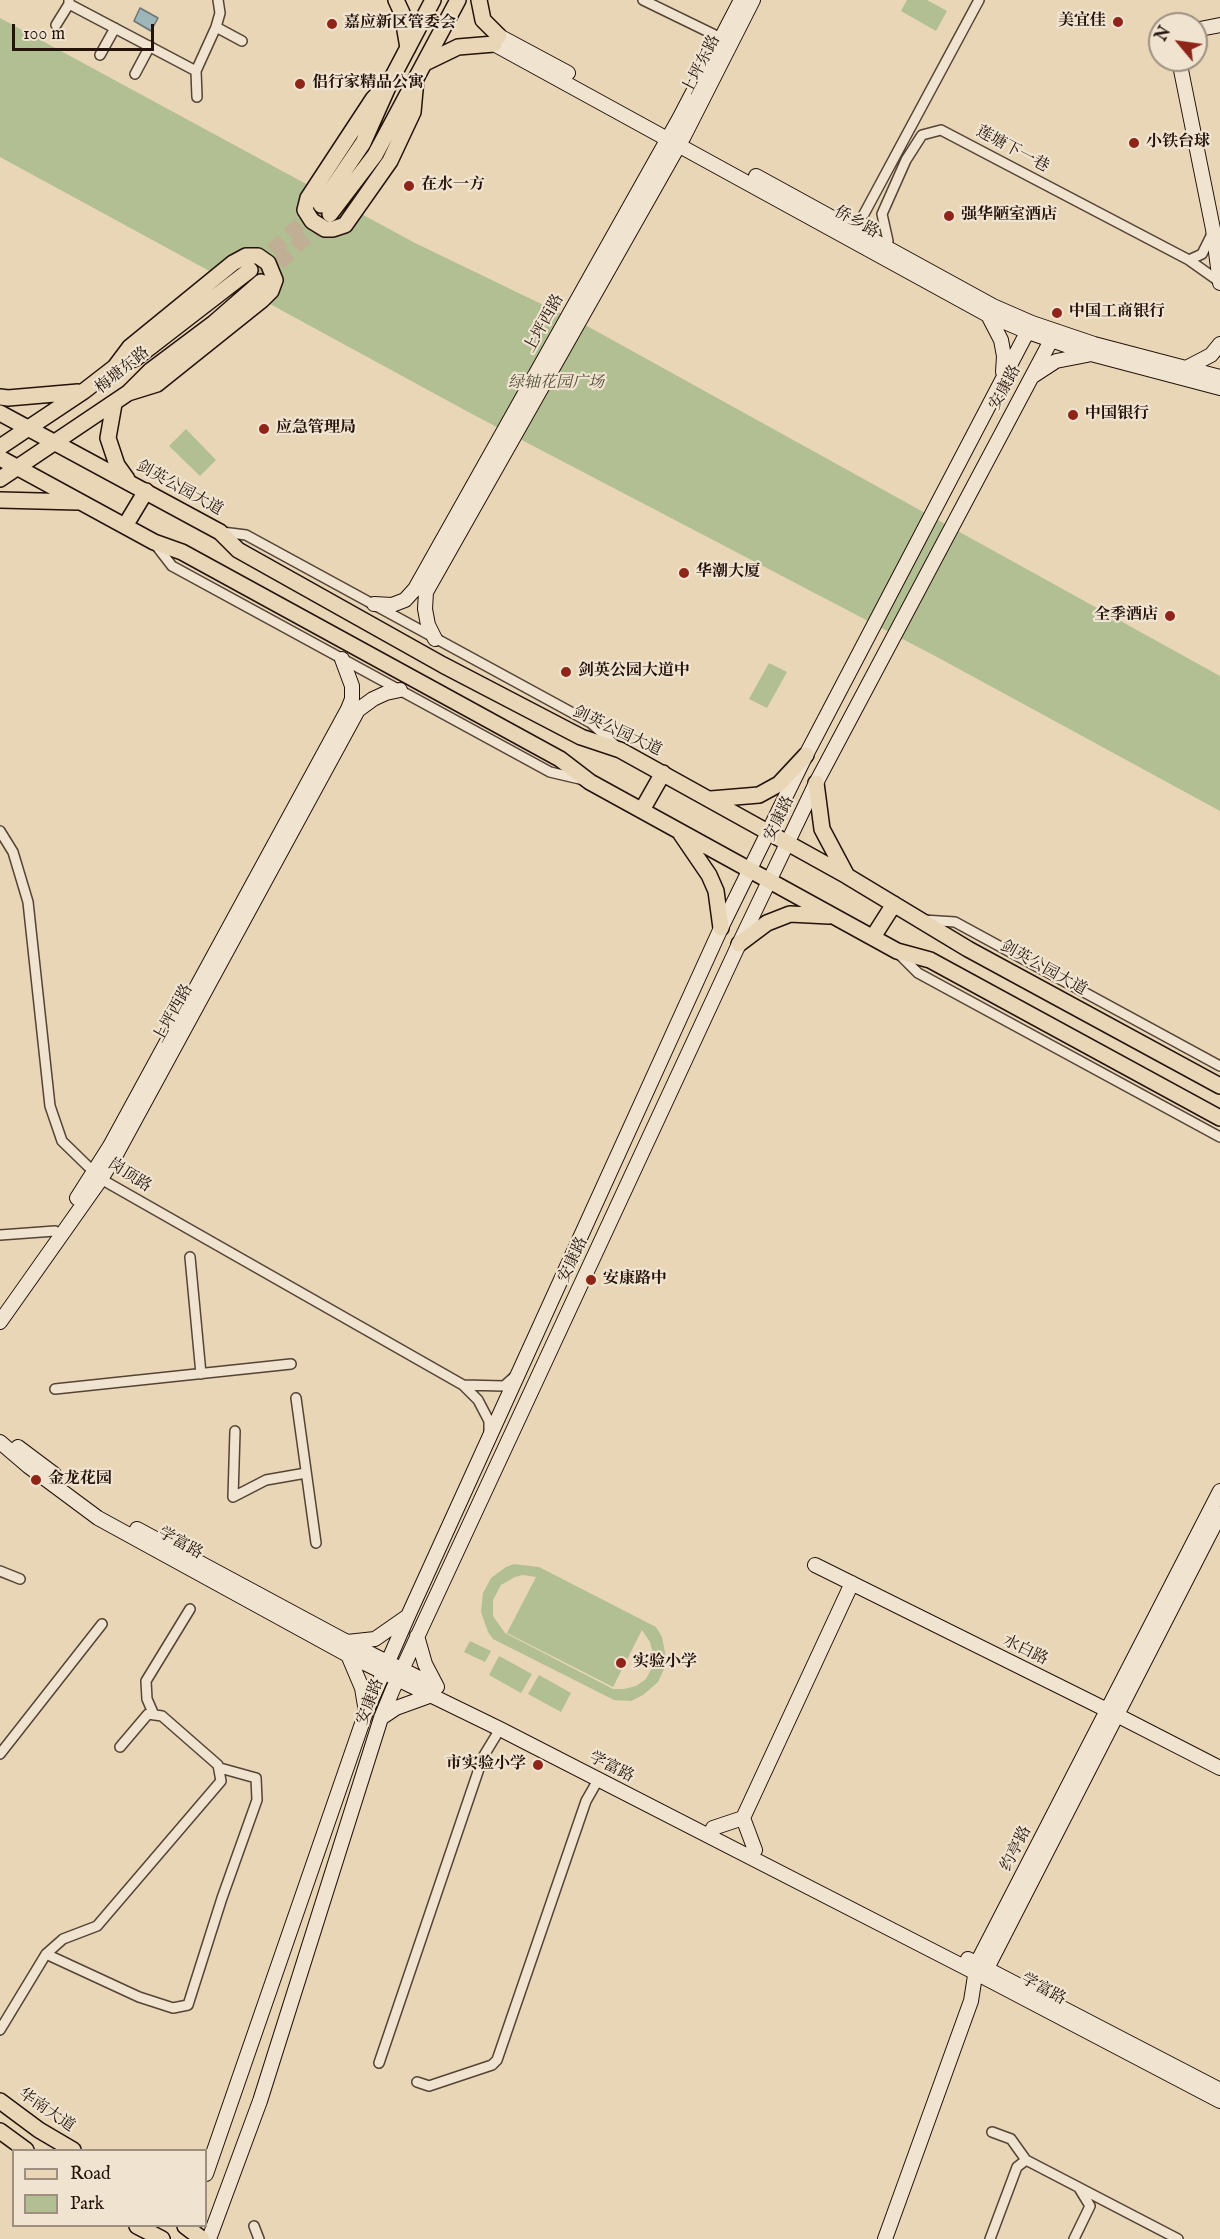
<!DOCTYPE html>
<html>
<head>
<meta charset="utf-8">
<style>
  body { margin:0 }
  #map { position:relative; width:1220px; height:2239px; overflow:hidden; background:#e8d6b7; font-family:"IM FELL English",serif }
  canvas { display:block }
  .legend { position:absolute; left:12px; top:2149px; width:195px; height:78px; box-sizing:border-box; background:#f0e4d0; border:2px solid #9e9081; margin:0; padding:8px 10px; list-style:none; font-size:18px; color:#24120b }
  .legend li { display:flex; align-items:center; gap:12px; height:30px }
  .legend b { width:30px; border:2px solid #9e9081 }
  .north { position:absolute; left:1148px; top:12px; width:60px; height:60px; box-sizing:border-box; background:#f0e4d0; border:2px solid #9e9081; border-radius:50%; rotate:299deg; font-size:16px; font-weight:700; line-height:24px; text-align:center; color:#24120b }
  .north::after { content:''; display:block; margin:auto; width:21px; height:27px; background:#8f2418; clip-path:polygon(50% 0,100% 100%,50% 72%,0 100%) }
  .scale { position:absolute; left:12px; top:24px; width:142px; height:27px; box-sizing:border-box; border:3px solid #24120b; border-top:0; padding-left:8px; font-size:18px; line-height:21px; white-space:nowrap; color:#24120b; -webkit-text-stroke:4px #f0e4d0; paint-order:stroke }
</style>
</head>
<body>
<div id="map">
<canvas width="1220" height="2239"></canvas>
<ul class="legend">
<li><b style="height:8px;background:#e8d6b7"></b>Road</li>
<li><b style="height:16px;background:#b1bf92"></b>Park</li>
</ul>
<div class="north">N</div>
<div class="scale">100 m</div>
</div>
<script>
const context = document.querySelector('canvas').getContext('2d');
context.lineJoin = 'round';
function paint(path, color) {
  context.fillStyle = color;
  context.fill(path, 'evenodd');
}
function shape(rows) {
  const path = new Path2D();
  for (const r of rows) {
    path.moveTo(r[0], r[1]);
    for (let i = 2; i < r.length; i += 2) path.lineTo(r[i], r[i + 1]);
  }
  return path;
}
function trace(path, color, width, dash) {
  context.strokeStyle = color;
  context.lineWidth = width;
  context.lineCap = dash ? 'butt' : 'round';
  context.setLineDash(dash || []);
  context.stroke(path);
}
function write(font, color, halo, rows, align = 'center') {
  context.font = font + ' "IM FELL English","Noto Serif SC",serif';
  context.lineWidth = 4.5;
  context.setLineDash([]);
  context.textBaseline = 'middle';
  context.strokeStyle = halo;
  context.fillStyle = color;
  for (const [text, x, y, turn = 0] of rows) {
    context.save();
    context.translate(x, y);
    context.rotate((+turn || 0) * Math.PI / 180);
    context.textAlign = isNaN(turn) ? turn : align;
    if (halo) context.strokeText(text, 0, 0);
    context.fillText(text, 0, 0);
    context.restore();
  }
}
paint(shape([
  [907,0,927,0,947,11,936,31,901,11],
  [0,18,415,243,587,326,1220,676,1220,811,937,657,472,414,0,157],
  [186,429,216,460,200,476,169,446],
  [769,663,787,672,767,708,749,699],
  [514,1564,539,1567,656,1627,662,1637,666,1658,664,1669,658,1682,643,1695,631,1701,614,1700,493,1639,488,1632,481,1612,483,1593,491,1578,506,1567],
  [523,1575,536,1577,507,1633,613,1687,642,1630,650,1642,654,1658,653,1666,646,1679,636,1686,624,1689,613,1689,505,1633,493,1616,493,1600,501,1585,515,1577],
  [470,1641,491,1651,485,1662,464,1652],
  [499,1656,532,1674,521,1693,489,1675],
  [539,1675,571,1693,561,1712,528,1694]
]), '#b1bf92');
const water = shape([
  [140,8,158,18,151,31,134,21,140,8]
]);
paint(water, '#9db6ba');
trace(water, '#6d7474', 1.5);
trace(shape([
  [255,266,319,207],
  [263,280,327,216]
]), '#c1af95', 15, [15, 8]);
const street = shape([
  [69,0,69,4,196,71],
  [643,0,719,37],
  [56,25,69,4],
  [216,27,242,41],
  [100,55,115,28],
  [135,74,150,46],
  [197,97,196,71,216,27,220,13,218,0],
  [864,214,979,0],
  [888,241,882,214,906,160,922,135,941,130,1189,260,1220,282],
  [1189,260,1202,254,1212,234],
  [222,532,246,535,591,723,616,746],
  [155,544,172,566,550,772,584,780],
  [0,831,13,852,28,902,50,1106,62,1141,101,1179,463,1385,478,1400,489,1421,489,1432],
  [923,920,955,922,1220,1066],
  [898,953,918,973,1220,1137],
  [0,1235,55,1231],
  [190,1257,201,1374],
  [463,1385,504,1386,514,1377],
  [55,1389,291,1364],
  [296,1398,316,1543],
  [233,1497,266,1480,306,1473],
  [233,1497,235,1431],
  [0,1571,20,1579],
  [154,1715,147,1699,146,1681,190,1609],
  [0,1754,102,1624],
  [46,1954,139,1997,173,2008,188,2005,222,1898,257,1800,256,1778,220,1768],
  [0,2030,46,1954,63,1939,97,1926,221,1781,218,1765,162,1716,148,1714,120,1747],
  [379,2063,483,1757,500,1729],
  [417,2082,429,2086,492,2065,497,2060,586,1801,598,1780],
  [992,2132,1011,2139,1026,2160],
  [254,2226,259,2239],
  [990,2239,1017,2167,1026,2160,1178,2239],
  [1074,2239,1090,2206,1079,2188]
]);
const secondary = shape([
  [1196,33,1200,29,1220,25],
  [499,36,568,73],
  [494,44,988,315,1028,332,1091,354,1220,388],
  [1179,60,1213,229,1220,283],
  [756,176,993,306,1032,323,1094,344,1220,377],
  [988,315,1001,340,1004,356,1003,372],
  [1186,368,1211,355,1220,344],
  [1033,376,1056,361,1087,355],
  [374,604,392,605,405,600,415,589,679,119,741,0],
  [435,639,428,625,425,609,426,592,684,136,753,0],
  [77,1198,110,1146,348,709,352,699,352,686,342,659],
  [0,1322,101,1179,118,1151,358,710,373,699,386,693,400,690],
  [0,1442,28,1466,98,1518,348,1655,500,1729,974,1972,1220,2101],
  [18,1447,54,1474],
  [137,1529,347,1642,433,1685],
  [815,1565,1107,1710,1220,1768],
  [417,1636,425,1664,437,1687],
  [347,1642,375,1639,408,1616],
  [348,1655,362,1688,366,1712],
  [381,1718,396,1708,432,1695],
  [713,1828,743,1818],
  [755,1850,743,1818,852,1583],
  [968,1959,1220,2090],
  [984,1974,1220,1514],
  [206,2174,366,1712,408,1616,721,928,806,755,1032,323],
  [209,2239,260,2101,381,1718,393,1689,739,944,816,783,1056,331],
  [885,2239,971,2001,977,1963,1220,1491]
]);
const primary = shape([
  [396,0,402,13,408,48],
  [479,0,483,20,499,36],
  [425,63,458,47,494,44],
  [392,78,373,99,308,198,305,210,312,221,325,229,333,229,345,225,390,161,413,112,416,79],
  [321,205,363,143,392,78,433,0],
  [330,214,375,155,458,0],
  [115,367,130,347,233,263,246,256,258,256,268,263,275,280,271,291,262,300,157,384,128,393],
  [0,397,8,398,78,392],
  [114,404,108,438,117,465,127,479],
  [0,413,220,532,238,550,443,665,581,737,620,750,847,876,968,949,1220,1086],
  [0,447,84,391,115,367,136,358,250,270],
  [0,458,154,542,182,552,560,759,590,782,897,951,930,960,1220,1118],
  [0,479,128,393,150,371,214,323,261,282],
  [0,500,78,502],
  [125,526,146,491],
  [816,783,822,829,847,876],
  [711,799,759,795,779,784,806,755],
  [642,810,663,773],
  [681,834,709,875,716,891,721,928],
  [873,937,894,904],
  [739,944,767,923,790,914,829,916],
  [0,2101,39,2130,73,2150],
  [0,2131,26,2150],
  [137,2226,162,2239],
  [185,2226,202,2239]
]);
trace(street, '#554336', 12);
trace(secondary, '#24120b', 16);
trace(primary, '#24120b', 18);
trace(street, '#f0e4d0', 9);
trace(secondary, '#f0e4d0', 14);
trace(primary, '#e8d6b7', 15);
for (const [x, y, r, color] of [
  [1118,22,6,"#8f2418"],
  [332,24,6,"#8f2418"],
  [300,84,6,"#8f2418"],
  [1134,143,6,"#8f2418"],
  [409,186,6,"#8f2418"],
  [949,216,6,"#8f2418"],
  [1057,313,6,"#8f2418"],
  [1073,415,6,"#8f2418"],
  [264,429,6,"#8f2418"],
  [684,573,6,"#8f2418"],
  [1170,616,6,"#8f2418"],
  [566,672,6,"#8f2418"],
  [591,1280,6,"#8f2418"],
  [36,1480,6,"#8f2418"],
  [621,1663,6,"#8f2418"],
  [538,1765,6,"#8f2418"]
]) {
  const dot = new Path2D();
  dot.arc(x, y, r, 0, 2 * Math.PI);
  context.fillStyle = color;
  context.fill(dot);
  trace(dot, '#f0e4d0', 2);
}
write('bold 16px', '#24120b', '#f0e4d0', [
  ["美宜佳",1106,22,"right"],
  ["嘉应新区管委会",344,24],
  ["侣行家精品公寓",312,84],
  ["小铁台球",1146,143],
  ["在水一方",421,186],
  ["强华陋室酒店",961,216],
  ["中国工商银行",1069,313],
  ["中国银行",1085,415],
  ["应急管理局",276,429],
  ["华潮大厦",696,573],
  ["全季酒店",1158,616,"right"],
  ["剑英公园大道中",578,672],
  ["安康路中",603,1280],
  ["金龙花园",48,1480],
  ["实验小学",633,1663],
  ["市实验小学",526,1765,"right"]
], 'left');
write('16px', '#24120b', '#f0e4d0', [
  ["上坪东路",702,65,-63],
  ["莲塘下一巷",1012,150,28],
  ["侨乡路",856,223,29],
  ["上坪西路",545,324,-61],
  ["梅塘东路",123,371,-39],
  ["安康路",1006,388,-62],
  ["剑英公园大道",179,489,29],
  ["剑英公园大道",617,732,25],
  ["安康路",780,819,-64],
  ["剑英公园大道",1043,969,29],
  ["上坪西路",174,1014,-61],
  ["岗顶路",129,1176,33],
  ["安康路",574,1260,-65],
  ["学富路",180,1544,29],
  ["水白路",1025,1651,26],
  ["安康路",371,1702,-69],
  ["学富路",611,1768,27],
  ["约亭路",1017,1849,-63],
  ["学富路",1043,1990,28],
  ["华南大道",46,2111,34]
]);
write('italic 16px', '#554f3a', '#f0e4d0', [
  ["绿轴花园广场",556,384]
]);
</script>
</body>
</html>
